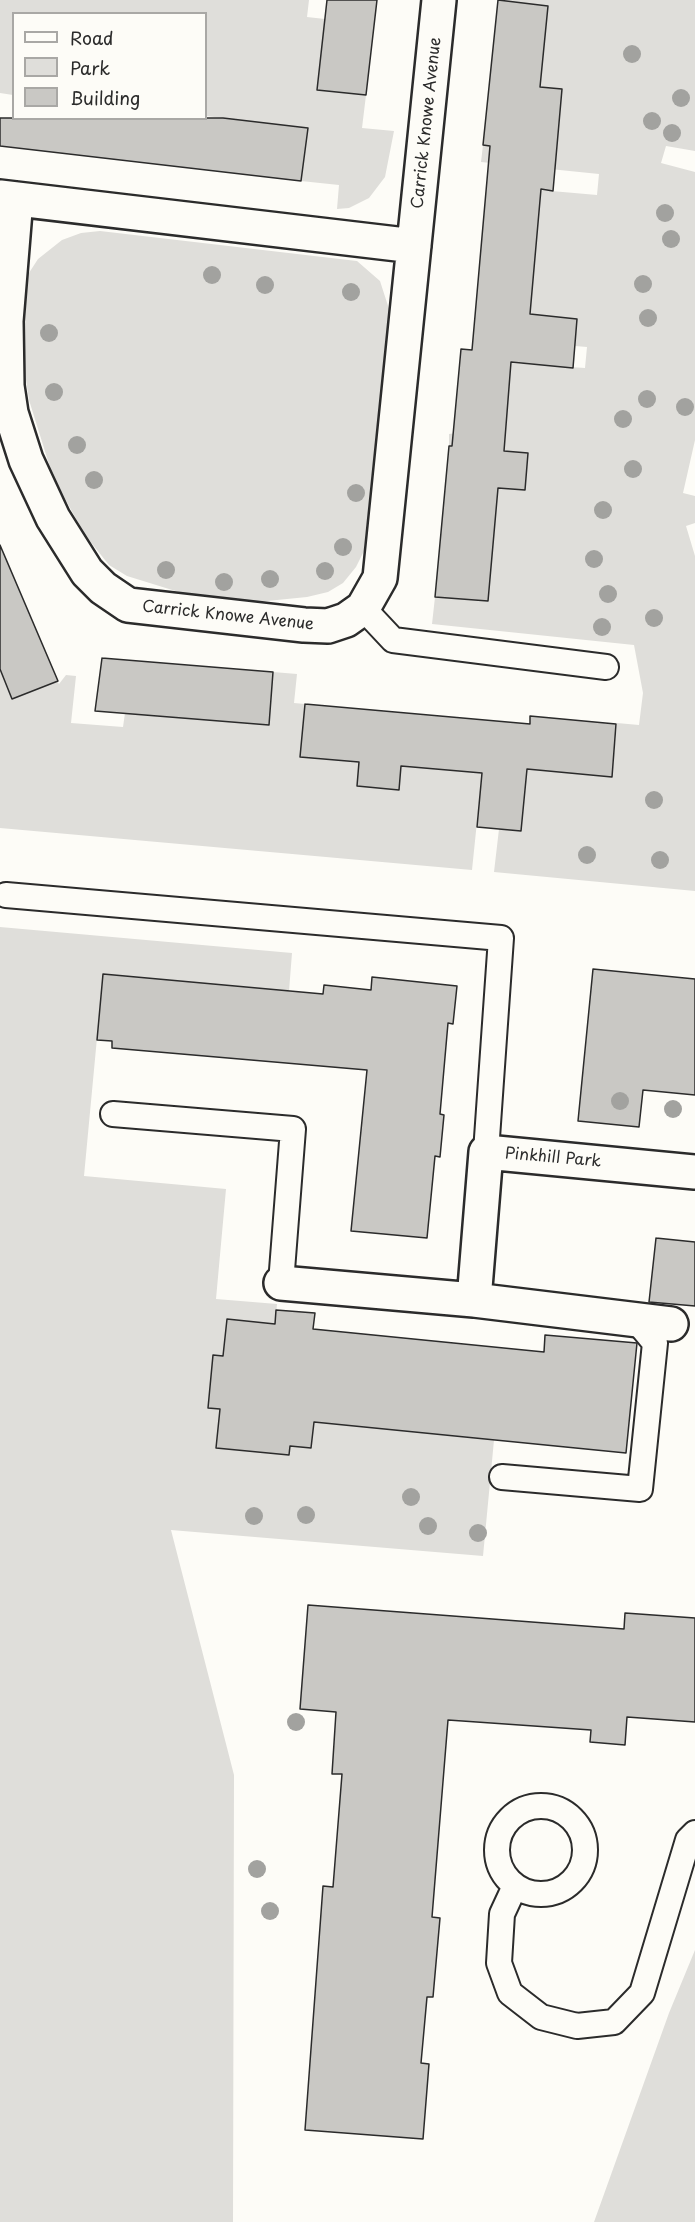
<!DOCTYPE html>
<html>
<head>
<meta charset="utf-8">
<style>
  body { margin:0 }
  #map { position:relative; width:695px; height:2222px; overflow:hidden; background:#fdfcf7; font-family:"Playpen Sans",sans-serif }
  canvas { display:block }
  .legend { position:absolute; left:12px; top:12px; width:195px; height:108px; box-sizing:border-box; background:#fdfcf7; border:2px solid #a9a8a5; margin:0; padding:8px 10px; list-style:none; font-size:18px; color:#2b2b2b }
  .legend li { display:flex; align-items:center; gap:12px; height:30px }
  .legend b { width:30px; border:2px solid #a9a8a5 }
</style>
</head>
<body>
<div id="map">
<canvas width="695" height="2222"></canvas>
<ul class="legend">
<li><b style="height:8px;background:#fdfcf7"></b>Road</li>
<li><b style="height:16px;background:#dfdeda"></b>Park</li>
<li><b style="height:16px;background:#c9c8c4"></b>Building</li>
</ul>
</div>
<script>
const context = document.querySelector('canvas').getContext('2d');
context.lineJoin = 'round';
function paint(path, color) {
  context.fillStyle = color;
  context.fill(path, 'evenodd');
}
function shape(rows) {
  const path = new Path2D();
  for (const r of rows) {
    if (r.length === 3) {
      path.moveTo(r[0] + r[2], r[1]);
      path.arc(r[0], r[1], r[2], 0, 2 * Math.PI);
      continue;
    }
    path.moveTo(r[0], r[1]);
    for (let i = 2; i < r.length; i += 2) path.lineTo(r[i], r[i + 1]);
  }
  return path;
}
function trace(path, color, width, dash) {
  context.strokeStyle = color;
  context.lineWidth = width;
  context.lineCap = dash ? 'butt' : 'round';
  context.setLineDash(dash || []);
  context.stroke(path);
}
function write(font, color, halo, rows, align = 'center') {
  context.font = font + ' "Playpen Sans",sans-serif';
  context.lineWidth = 4.5;
  context.setLineDash([]);
  context.textBaseline = 'middle';
  context.strokeStyle = halo;
  context.fillStyle = color;
  for (const [text, x, y, turn = 0] of rows) {
    context.save();
    context.translate(x, y);
    context.rotate((+turn || 0) * Math.PI / 180);
    context.textAlign = isNaN(turn) ? turn : align;
    if (halo) context.strokeText(text, 0, 0);
    context.fillText(text, 0, 0);
    context.restore();
  }
}
paint(shape([
  [0,0,309,0,307,17,325,19,317,89,366,95,362,128,394,131,385,177,369,198,349,208,337,209,339,185,301,181,308,128,206,116,206,14,14,14,13,95,0,93],
  [498,0,695,0,695,151,666,146,661,163,695,172,695,440,683,493,695,496,695,523,686,526,695,556,695,891,494,872,499,829,521,831,527,769,612,777,617,723,639,725,643,693,634,645,432,624,435,597,488,601,498,488,525,490,528,453,449,446,449,434,506,426,511,363,585,368,587,347,575,346,577,319,529,314,540,190,597,195,599,174,481,162,483,145,533,150,560,112,562,89,540,87,548,6],
  [100,231,357,261,380,281,389,309,364,551,356,567,343,583,328,592,307,597,257,602,221,600,182,593,127,576,109,565,85,535,53,477,29,400,23,359,27,276,38,259,62,240,81,233],
  [0,669,12,699,57,681,59,684,66,675,76,676,71,723,123,727,125,713,268,725,273,672,297,674,294,703,305,704,300,757,359,762,357,786,399,790,401,766,482,773,472,870,0,828],
  [0,927,292,953,289,991,103,974,84,1176,226,1189,216,1299,277,1304,275,1324,227,1320,223,1356,209,1408,220,1409,216,1448,289,1455,290,1446,314,1422,494,1440,483,1556,171,1530,234,1775,233,2222,0,2222],
  [695,1950,695,2222,594,2222,669,2013]
]), '#dfdeda');
const building = shape([
  [327,0,377,0,366,95,317,90,327,0],
  [498,0,548,6,540,87,562,89,553,191,541,189,530,314,577,319,573,368,511,362,504,451,528,453,525,490,498,488,488,601,435,597,449,446,452,446,461,349,472,350,490,146,483,145,498,0],
  [0,118,223,118,308,128,301,181,0,146,0,118],
  [0,545,58,681,12,699,0,669,0,545],
  [102,658,273,672,269,725,95,711,102,658],
  [305,704,530,724,530,716,616,724,612,777,527,769,521,831,477,827,482,773,401,766,399,790,357,786,359,762,300,757,305,704],
  [593,969,695,979,695,1095,643,1090,639,1127,578,1121,593,969],
  [103,974,323,994,324,985,371,990,372,977,457,986,453,1024,448,1023,440,1114,444,1115,440,1157,435,1156,427,1238,351,1231,367,1070,112,1048,112,1041,97,1040,103,974],
  [656,1238,695,1242,695,1306,649,1302,656,1238],
  [276,1310,315,1313,313,1329,544,1352,545,1335,637,1343,626,1453,314,1422,311,1448,290,1446,289,1455,216,1448,220,1409,208,1408,213,1355,223,1356,227,1319,275,1324,276,1310],
  [308,1605,624,1629,625,1613,695,1618,695,1722,627,1717,625,1745,590,1742,591,1730,448,1720,432,1917,440,1918,433,1997,427,1997,421,2063,429,2064,423,2139,305,2130,323,1886,333,1887,342,1774,332,1774,336,1712,300,1709,308,1605]
]);
paint(building, '#c9c8c4');
trace(building, '#2b2b2b', 1.5);
const lane = shape([
  [363,608,393,640,606,667],
  [6,895,501,938,486,1152],
  [113,1114,293,1129,281,1283],
  [502,1477,640,1489,655,1343,636,1320],
  [541,1850,44],
  [515,1886,502,1914,499,1963,510,1993,541,2017,577,2026,614,2022,642,1993,688,1840,695,1833]
]);
const street = shape([
  [0,197,414,246],
  [16,199,6,321,7,386,11,413,26,460,53,518,87,572,103,588,128,605,304,625,328,626,346,620,363,608,380,578,439,0],
  [281,1283,474,1300,671,1324],
  [474,1300,486,1152,695,1172]
]);
trace(lane, '#2b2b2b', 28);
trace(street, '#2b2b2b', 38);
trace(lane, '#fdfcf7', 24);
trace(street, '#fdfcf7', 33);
context.fillStyle = '#a2a29f';
for (const [x, y] of [
  [632,54],
  [681,98],
  [652,121],
  [672,133],
  [665,213],
  [671,239],
  [212,275],
  [643,284],
  [265,285],
  [351,292],
  [648,318],
  [49,333],
  [54,392],
  [647,399],
  [685,407],
  [623,419],
  [77,445],
  [633,469],
  [94,480],
  [356,493],
  [603,510],
  [343,547],
  [594,559],
  [166,570],
  [325,571],
  [270,579],
  [224,582],
  [608,594],
  [654,618],
  [602,627],
  [654,800],
  [587,855],
  [660,860],
  [620,1101],
  [673,1109],
  [411,1497],
  [306,1515],
  [254,1516],
  [428,1526],
  [478,1533],
  [296,1722],
  [257,1869],
  [270,1911]
]) {
  context.beginPath();
  context.arc(x, y, 9, 0, 2 * Math.PI);
  context.fill();
}
write('16px', '#2b2b2b', '#fdfcf7', [
  ["Carrick Knowe Avenue",427,123,-84],
  ["Carrick Knowe Avenue",228,616,6],
  ["Pinkhill Park",553,1158,5]
]);
</script>
</body>
</html>
